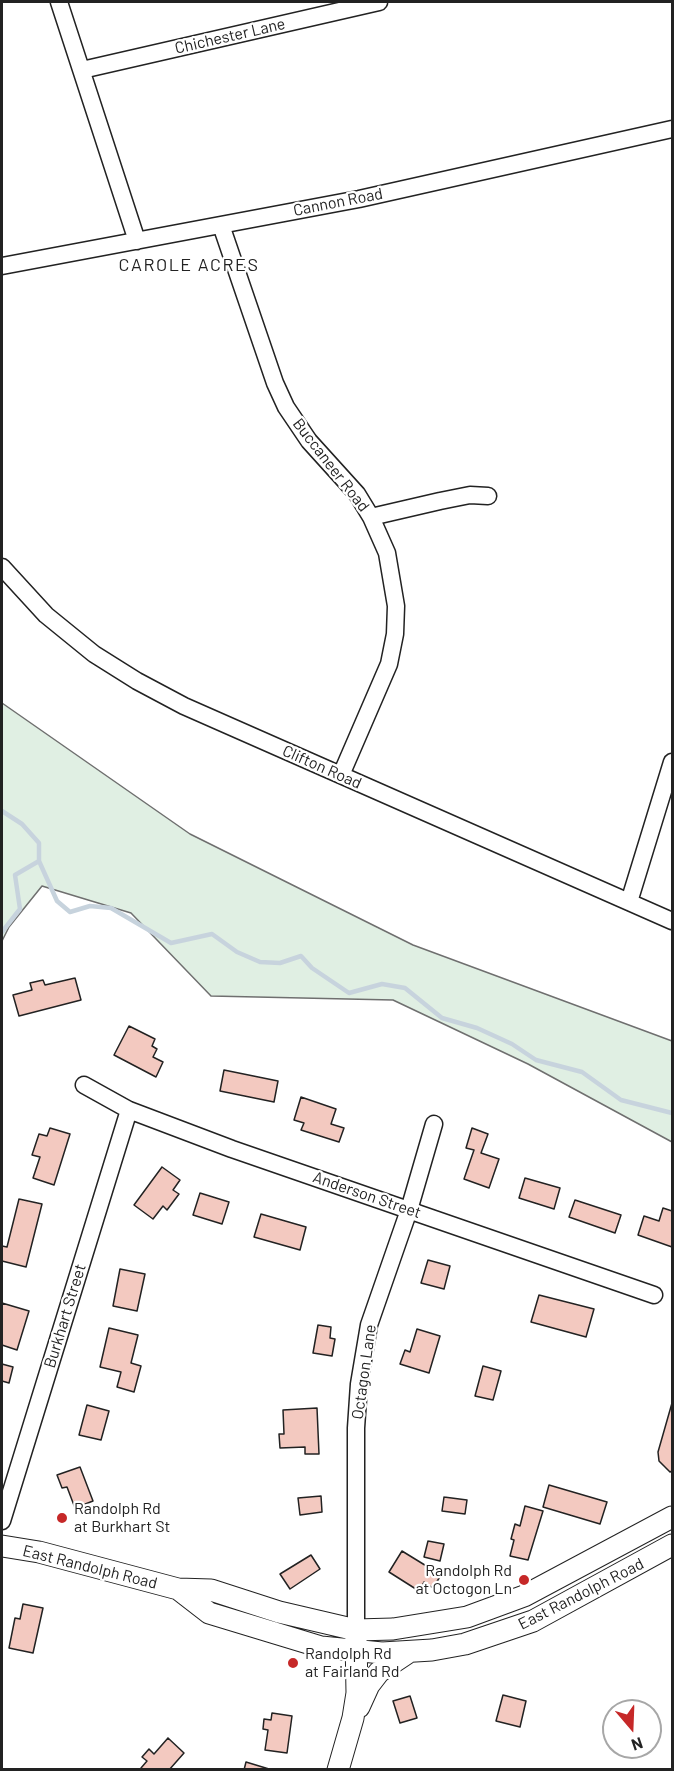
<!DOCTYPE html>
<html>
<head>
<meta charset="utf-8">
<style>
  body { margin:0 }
  #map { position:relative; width:674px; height:1771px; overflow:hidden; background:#fff; font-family:Barlow,sans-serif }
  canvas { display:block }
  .frame { position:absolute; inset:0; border:3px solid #222; pointer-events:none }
  .north { position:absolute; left:602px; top:1699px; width:60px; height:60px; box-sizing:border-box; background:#fff; border:2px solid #a7a7a7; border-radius:50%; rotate:161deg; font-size:16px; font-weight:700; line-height:24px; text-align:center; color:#222 }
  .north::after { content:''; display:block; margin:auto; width:21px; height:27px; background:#c62828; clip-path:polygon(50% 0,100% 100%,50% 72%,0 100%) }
</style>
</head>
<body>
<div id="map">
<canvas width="674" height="1771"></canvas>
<div class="frame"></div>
<div class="north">N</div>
</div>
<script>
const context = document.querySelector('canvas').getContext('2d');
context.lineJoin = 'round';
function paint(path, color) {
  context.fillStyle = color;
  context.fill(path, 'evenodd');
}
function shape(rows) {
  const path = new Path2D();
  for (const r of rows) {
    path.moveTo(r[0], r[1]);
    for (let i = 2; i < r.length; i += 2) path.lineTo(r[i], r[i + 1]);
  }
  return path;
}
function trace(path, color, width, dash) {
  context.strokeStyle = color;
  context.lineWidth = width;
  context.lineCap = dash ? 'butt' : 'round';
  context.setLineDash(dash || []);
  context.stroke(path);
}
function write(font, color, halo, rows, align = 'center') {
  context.font = font + ' Barlow,sans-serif';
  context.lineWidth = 4.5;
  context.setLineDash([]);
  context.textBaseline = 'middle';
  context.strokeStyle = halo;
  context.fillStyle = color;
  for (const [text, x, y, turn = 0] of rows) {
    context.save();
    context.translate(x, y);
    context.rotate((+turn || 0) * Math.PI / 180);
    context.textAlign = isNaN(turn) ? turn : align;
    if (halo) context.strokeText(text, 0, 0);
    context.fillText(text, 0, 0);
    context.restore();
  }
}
const green = shape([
  [2,703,190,834,413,945,672,1041,672,1142,528,1064,393,1000,211,996,131,913,42,886,9,927,2,941,2,703]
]);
paint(green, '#e0efe3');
trace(green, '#6f6f6f', 1.5);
trace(shape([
  [2,811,22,824,39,843,39,861,57,901,70,912,90,906,111,908,171,943,212,934,237,952,260,962,280,963,301,956,312,968,349,993,382,984,405,988,442,1018,477,1028,512,1044,536,1060,582,1072,621,1100,672,1113],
  [2,932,20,909,15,875,39,861]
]), '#c7d3dd', 4.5);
const building = shape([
  [75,978,81,1000,19,1016,13,995,32,990,30,983,43,980,45,985,75,978],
  [129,1026,155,1039,152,1046,157,1049,153,1057,163,1062,156,1077,114,1055,129,1026],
  [224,1070,278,1081,274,1102,220,1091,224,1070],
  [301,1097,336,1109,331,1124,344,1128,339,1142,301,1130,304,1123,294,1120,301,1097],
  [50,1128,70,1134,54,1185,33,1178,40,1157,32,1155,39,1134,47,1136,50,1128],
  [472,1128,488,1134,481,1153,499,1159,489,1188,464,1179,474,1150,466,1148,472,1128],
  [162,1167,180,1180,173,1190,179,1194,167,1210,163,1206,153,1219,134,1205,162,1167],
  [525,1178,560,1188,554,1209,519,1198,525,1178],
  [200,1193,229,1202,222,1224,193,1215,200,1193],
  [19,1199,42,1204,26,1267,2,1261,2,1246,7,1247,19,1199],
  [575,1200,621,1215,615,1233,569,1217,575,1200],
  [663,1208,672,1211,672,1247,638,1235,644,1216,659,1221,663,1208],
  [261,1214,306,1227,300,1250,254,1237,261,1214],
  [428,1260,450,1266,444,1289,421,1283,428,1260],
  [120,1269,145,1274,137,1311,113,1306,120,1269],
  [539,1295,594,1309,586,1337,531,1322,539,1295],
  [2,1303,29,1311,17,1350,2,1345,2,1303],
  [318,1325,331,1327,330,1338,335,1339,332,1356,313,1353,318,1325],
  [109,1328,138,1335,131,1363,141,1366,134,1392,117,1387,121,1372,100,1367,109,1328],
  [417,1329,440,1336,429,1373,400,1364,405,1350,410,1352,417,1329],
  [2,1364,13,1367,9,1383,2,1381,2,1364],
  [483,1366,501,1371,493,1400,475,1396,483,1366],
  [672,1403,672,1471,670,1472,659,1461,658,1452,672,1403],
  [87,1405,109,1411,101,1440,79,1435,87,1405],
  [317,1408,319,1454,305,1454,305,1447,280,1448,279,1434,284,1434,283,1410,317,1408],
  [80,1467,93,1501,75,1508,67,1487,62,1488,57,1475,80,1467],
  [549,1485,607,1502,600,1524,543,1507,549,1485],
  [321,1496,322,1512,300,1515,298,1498,321,1496],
  [444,1497,467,1500,465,1514,442,1511,444,1497],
  [525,1506,543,1511,528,1560,510,1556,514,1540,511,1539,515,1524,520,1526,525,1506],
  [428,1541,444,1544,440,1561,424,1557,428,1541],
  [402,1551,441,1575,433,1588,424,1582,419,1591,389,1572,402,1551],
  [311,1555,320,1569,290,1589,280,1574,311,1555],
  [23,1604,43,1608,33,1653,9,1648,15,1618,20,1619,23,1604],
  [503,1695,526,1701,520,1727,496,1721,503,1695],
  [410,1696,417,1718,400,1723,393,1701,410,1696],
  [272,1713,292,1716,287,1753,265,1750,268,1730,263,1729,264,1719,271,1720,272,1713],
  [168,1738,184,1753,169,1770,143,1770,141,1768,147,1761,142,1757,149,1749,154,1754,168,1738],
  [246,1762,269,1769,244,1770,246,1762]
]);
paint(building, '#f3c9c0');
trace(building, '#222', 1.5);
const minor = shape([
  [59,2,137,241],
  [82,70,379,2],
  [221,225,275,383,286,407,309,441,357,494,371,517,387,553,396,606,395,634,389,664,341,775],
  [2,266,359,199,672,129],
  [371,517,440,501,470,495,488,496],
  [2,567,46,615,94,654,137,681,184,706,672,921],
  [629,902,672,762],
  [84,1085,129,1110,232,1149,654,1295],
  [2,1521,129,1110],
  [356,1630,356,1428,359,1384,369,1325,409,1210,434,1124]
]);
const major = shape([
  [2,1546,39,1552,178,1589,211,1590,279,1612,356,1630,393,1629,467,1617,524,1596,672,1517],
  [178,1589,209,1613,321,1647,382,1653,432,1650,465,1644,533,1621,672,1545],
  [359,1707,369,1685,379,1672,409,1652],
  [338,1770,353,1718,357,1693,356,1638]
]);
trace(minor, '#222', 19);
trace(major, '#222', 23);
trace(minor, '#fff', 16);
trace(major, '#fff', 21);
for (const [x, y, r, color] of [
  [62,1518,6,"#c62828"],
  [524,1580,6,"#c62828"],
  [293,1663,6,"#c62828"]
]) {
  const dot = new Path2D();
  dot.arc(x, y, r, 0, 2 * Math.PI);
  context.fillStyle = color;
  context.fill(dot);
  trace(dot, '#fff', 2);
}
write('16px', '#222', '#fff', [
  ["Chichester Lane",230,36,-13],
  ["Cannon Road",338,202,-11],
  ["Buccaneer Road",331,465,52],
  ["Clifton Road",322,767,24],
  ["Anderson Street",367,1195,19],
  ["Burkhart Street",65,1316,-73],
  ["Octagon Lane",364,1372,-82],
  ["East Randolph Road",90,1567,14],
  ["East Randolph Road",581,1594,-27]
]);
write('16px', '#222', '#fff', [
  ["Randolph Rd",74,1509],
  ["at Burkhart St",74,1527],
  ["Randolph Rd",512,1571,"right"],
  ["at Octogon Ln",512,1589,"right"],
  ["Randolph Rd",305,1654],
  ["at Fairland Rd",305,1672]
], 'left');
context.letterSpacing = '1.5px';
write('18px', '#222', '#fff', [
  ["CAROLE ACRES",189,265]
]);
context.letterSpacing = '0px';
</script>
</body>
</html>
